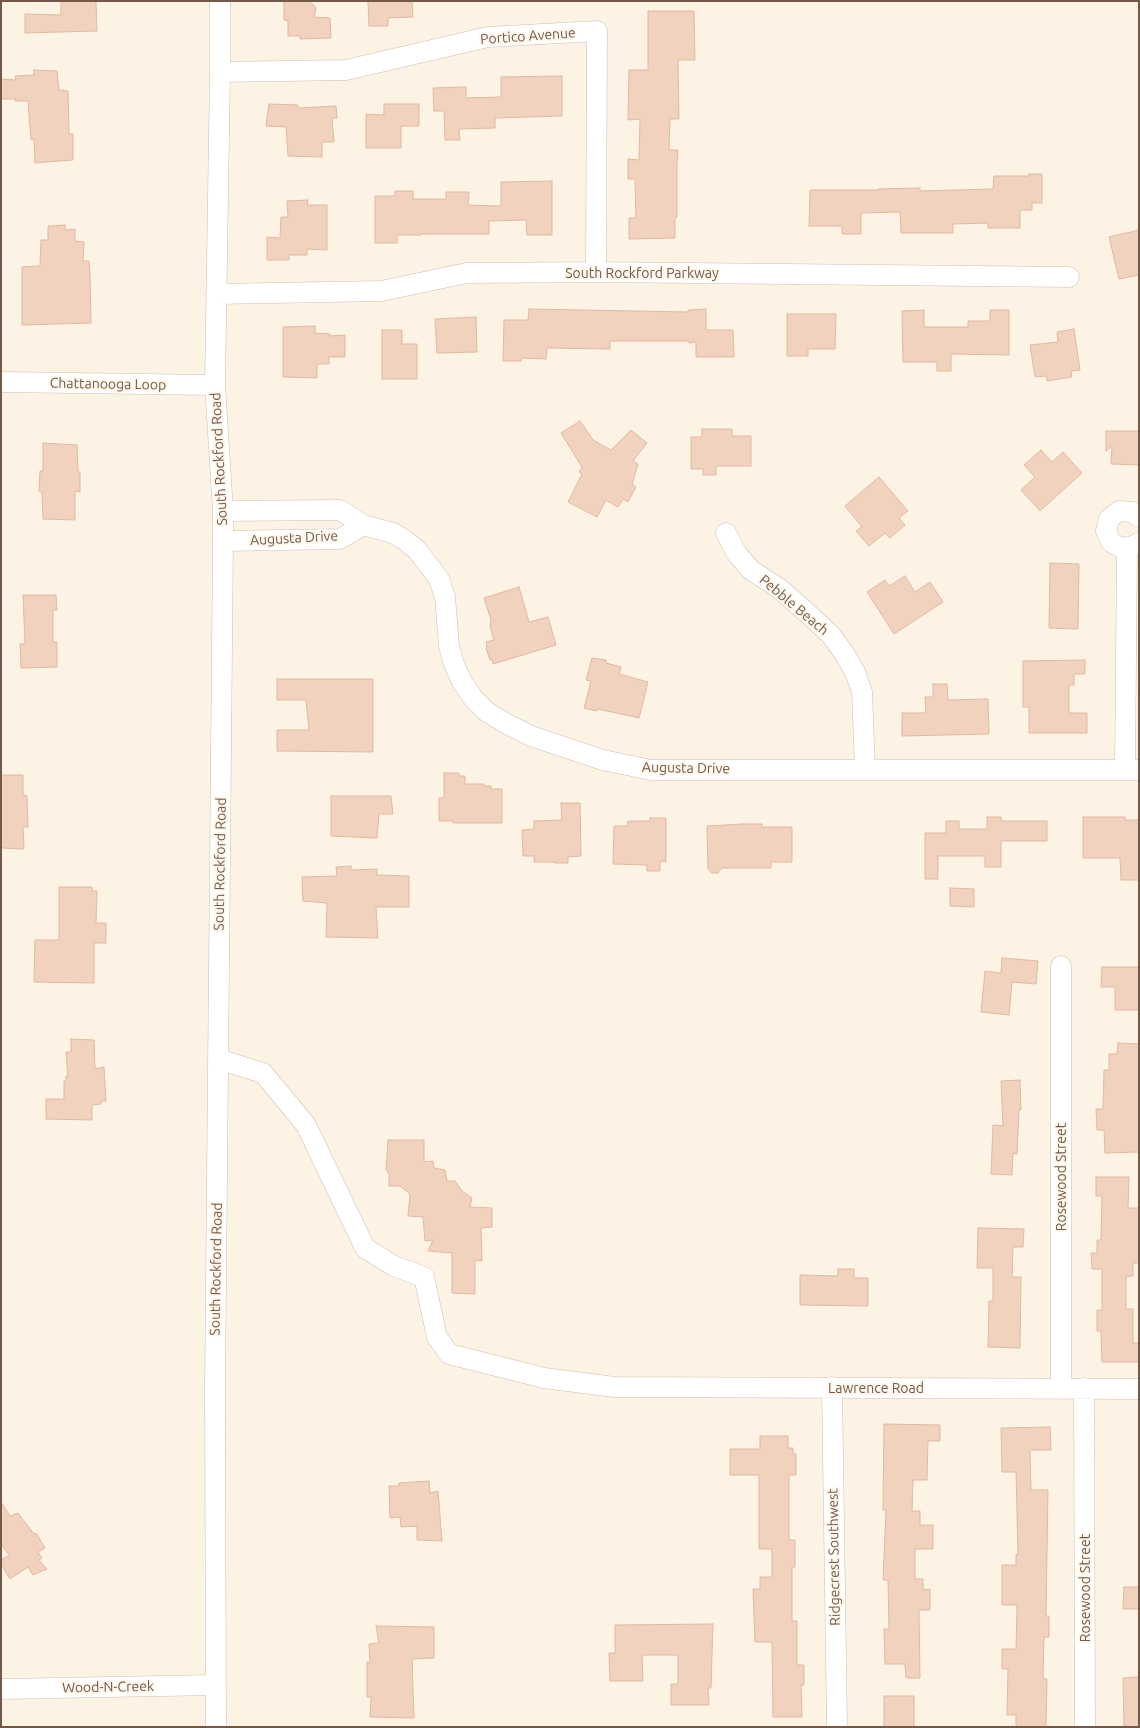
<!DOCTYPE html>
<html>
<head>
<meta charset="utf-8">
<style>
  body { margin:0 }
  #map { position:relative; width:1140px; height:1728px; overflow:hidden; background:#fcf3e5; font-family:Ubuntu,sans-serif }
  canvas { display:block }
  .frame { position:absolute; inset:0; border:2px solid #74594b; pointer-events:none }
</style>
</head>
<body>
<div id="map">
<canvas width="1140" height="1728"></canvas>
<div class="frame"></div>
</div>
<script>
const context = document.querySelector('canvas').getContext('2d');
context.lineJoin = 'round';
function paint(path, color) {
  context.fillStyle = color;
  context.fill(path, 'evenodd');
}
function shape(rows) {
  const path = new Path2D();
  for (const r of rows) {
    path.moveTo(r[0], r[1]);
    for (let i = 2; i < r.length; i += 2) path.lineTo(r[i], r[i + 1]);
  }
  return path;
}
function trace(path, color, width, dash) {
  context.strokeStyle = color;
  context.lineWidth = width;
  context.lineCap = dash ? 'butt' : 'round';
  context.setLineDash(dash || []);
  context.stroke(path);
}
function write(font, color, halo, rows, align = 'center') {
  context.font = font + ' Ubuntu,sans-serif';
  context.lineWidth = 4;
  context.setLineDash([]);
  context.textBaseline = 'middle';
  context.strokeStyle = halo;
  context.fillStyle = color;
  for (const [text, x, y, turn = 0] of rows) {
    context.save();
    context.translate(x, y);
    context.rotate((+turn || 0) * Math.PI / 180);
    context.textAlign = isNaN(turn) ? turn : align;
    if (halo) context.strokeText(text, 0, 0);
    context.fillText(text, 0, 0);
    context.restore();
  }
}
const building = shape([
  [61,1,96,1,97,31,25,33,25,14,61,15,61,1],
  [284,1,310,1,316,8,314,17,330,18,331,38,300,39,300,36,288,36,288,21,284,20,284,1],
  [368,1,412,1,413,17,388,18,388,26,369,26,368,1],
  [648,11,694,11,695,60,678,60,679,119,670,119,669,150,678,150,677,166,677,217,675,217,675,238,629,239,629,218,636,218,635,179,628,179,628,159,639,160,640,119,628,120,629,70,648,70,648,11],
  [34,70,57,71,59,90,68,91,69,134,73,134,73,160,35,163,34,139,31,140,28,101,15,101,16,99,1,99,1,79,16,80,15,76,34,75,34,70],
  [562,76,562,116,495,118,495,128,459,129,460,140,445,140,444,111,434,111,433,88,466,87,466,98,501,97,501,77,562,76],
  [269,104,298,105,298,108,336,106,337,118,332,118,334,142,322,142,322,157,288,156,286,127,266,126,269,104],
  [384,104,419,104,419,126,401,126,401,148,366,148,366,114,384,115,384,104],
  [1029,174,1042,174,1042,203,1032,203,1032,210,1020,210,1020,228,988,228,988,223,953,224,953,233,901,233,900,212,861,213,861,234,842,234,842,226,809,226,810,190,878,190,878,189,920,188,920,191,993,189,994,176,1029,176,1029,174],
  [552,181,552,235,527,235,526,220,489,221,489,234,421,234,421,235,397,235,397,243,375,243,375,196,395,196,395,191,413,191,413,199,446,199,446,192,469,192,468,205,501,206,501,182,552,181],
  [308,200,307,205,327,205,327,250,307,249,307,255,289,255,289,260,267,260,267,237,280,238,281,217,288,217,287,201,308,200],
  [65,225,65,230,75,229,75,241,84,242,83,261,89,261,90,274,91,323,22,325,22,267,40,266,41,240,48,240,48,226,65,225],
  [1139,230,1139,275,1119,279,1109,237,1139,230],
  [529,309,688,312,688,310,706,309,706,330,733,330,734,357,696,357,696,342,689,343,689,341,610,341,610,349,547,348,546,359,522,358,521,361,503,361,504,320,528,320,529,309],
  [924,310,924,327,968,327,968,321,990,321,990,310,1009,310,1009,355,951,354,951,371,937,371,937,362,903,362,902,311,924,310],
  [787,314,836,314,835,349,808,349,808,356,787,356,787,314],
  [476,317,477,352,437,353,435,319,476,317],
  [315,326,315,333,330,334,330,336,345,335,345,357,329,357,329,364,317,364,317,378,283,377,283,327,315,326],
  [1074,329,1080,370,1071,371,1072,377,1047,381,1046,376,1035,377,1030,345,1058,342,1057,332,1074,329],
  [382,330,402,330,402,344,417,344,417,379,382,379,382,330],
  [580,421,593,440,611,450,631,430,647,443,633,461,638,464,632,484,636,487,628,502,623,499,618,507,606,500,597,517,568,502,582,474,579,472,582,467,561,433,580,421],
  [702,429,732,429,732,436,751,436,751,466,716,466,716,475,703,475,703,469,691,469,691,437,702,437,702,429],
  [1106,431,1139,431,1139,465,1111,464,1112,446,1106,451,1106,431],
  [43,443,77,445,78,472,80,472,80,492,75,491,75,520,43,519,42,492,39,491,40,471,43,471,43,443],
  [1041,450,1052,462,1063,452,1082,473,1040,511,1021,490,1035,477,1024,465,1041,450],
  [879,477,908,511,899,518,905,525,890,538,885,533,869,546,856,531,862,527,845,506,879,477],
  [1050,563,1079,564,1078,629,1049,628,1050,563],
  [905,576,915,592,930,582,943,602,894,634,867,592,885,580,889,586,905,576],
  [519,587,529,622,548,617,556,645,493,664,492,659,490,660,486,648,487,647,486,642,494,640,490,627,491,620,484,598,519,587],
  [23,595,56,595,57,610,53,610,53,642,57,642,57,667,21,668,20,644,25,644,23,595],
  [592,658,606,660,606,663,621,667,619,674,648,682,639,718,598,709,596,711,584,708,591,681,586,680,592,658],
  [1085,660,1085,674,1074,674,1074,685,1069,685,1069,713,1087,713,1087,733,1029,733,1029,707,1023,707,1023,661,1085,660],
  [277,679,373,679,373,752,277,751,277,730,309,730,306,700,277,700,277,679],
  [933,684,947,684,948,700,988,699,989,734,902,736,902,713,926,713,925,697,933,697,933,684],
  [444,773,459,773,459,776,465,776,465,784,484,784,484,786,491,786,491,789,502,789,502,823,453,823,453,821,439,821,439,798,444,798,444,773],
  [1,775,23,775,23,795,27,796,28,827,23,827,24,849,1,848,1,775],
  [331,796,391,796,393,814,379,814,377,838,331,836,331,796],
  [561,803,580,803,581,856,568,857,568,863,555,863,555,862,534,862,534,856,523,856,522,830,534,829,534,821,562,820,561,803],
  [987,817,1001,817,1001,821,1047,821,1047,841,1001,841,1001,867,985,867,985,856,938,856,938,879,925,879,925,833,946,833,946,821,959,821,959,829,987,829,987,817],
  [1083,817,1125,817,1125,820,1139,820,1139,880,1121,880,1120,858,1083,858,1083,817],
  [650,818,666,818,666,862,660,861,660,871,647,871,647,865,613,864,614,826,627,826,628,821,650,821,650,818],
  [743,824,762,824,762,827,792,827,792,862,771,862,771,868,722,868,718,873,712,873,708,869,707,826,743,824],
  [351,866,351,870,377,869,377,875,409,876,409,907,376,907,378,938,326,937,327,903,303,901,302,877,337,876,336,867,351,866],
  [59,887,92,887,92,891,97,891,96,923,106,923,106,943,94,943,94,983,34,982,35,940,59,940,59,887],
  [950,888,974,889,974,907,950,906,950,888],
  [1002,958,1038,961,1036,984,1012,982,1009,1015,981,1012,985,971,1001,973,1002,958],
  [1102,967,1139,967,1139,1010,1115,1010,1115,987,1101,987,1102,967],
  [71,1039,94,1040,95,1069,104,1067,106,1101,101,1101,101,1104,92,1105,92,1120,46,1119,46,1099,64,1099,64,1081,66,1081,66,1076,68,1076,66,1052,71,1052,71,1039],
  [1118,1043,1139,1044,1139,1152,1105,1153,1104,1130,1097,1130,1096,1109,1103,1109,1104,1070,1109,1070,1109,1054,1117,1054,1118,1043],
  [1020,1080,1021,1110,1019,1110,1017,1154,1013,1153,1012,1175,991,1174,993,1125,1003,1126,1001,1081,1020,1080],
  [388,1140,424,1140,424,1162,433,1161,434,1168,445,1170,447,1181,455,1181,462,1191,472,1198,470,1207,492,1208,492,1227,481,1228,482,1261,475,1260,475,1294,452,1293,452,1253,428,1251,433,1240,425,1241,423,1217,408,1216,410,1194,400,1186,389,1186,389,1173,386,1170,388,1140],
  [1096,1177,1129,1177,1128,1208,1139,1208,1139,1263,1133,1263,1133,1276,1126,1277,1126,1309,1133,1309,1133,1343,1139,1343,1139,1362,1102,1362,1101,1331,1097,1331,1097,1310,1102,1310,1102,1269,1092,1269,1091,1253,1097,1253,1097,1240,1101,1240,1102,1196,1096,1196,1096,1177],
  [978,1228,1024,1229,1023,1247,1013,1247,1012,1277,1021,1277,1020,1348,988,1347,989,1301,993,1301,993,1268,977,1268,978,1228],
  [838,1269,854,1269,854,1278,868,1278,868,1306,800,1305,800,1275,838,1276,838,1269],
  [884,1424,940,1425,940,1441,928,1441,927,1480,913,1480,912,1511,920,1511,920,1525,933,1525,933,1549,915,1549,915,1579,923,1579,923,1590,930,1589,930,1610,919,1610,920,1678,906,1678,905,1664,885,1664,884,1629,889,1629,888,1580,883,1580,886,1510,883,1510,884,1424],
  [1050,1427,1051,1450,1030,1450,1031,1490,1048,1490,1046,1616,1049,1616,1049,1637,1044,1637,1043,1679,1047,1679,1046,1727,1016,1727,1016,1715,1007,1715,1008,1669,1002,1669,1002,1649,1016,1649,1017,1605,1002,1605,1002,1565,1016,1565,1016,1554,1018,1555,1016,1472,1002,1472,1001,1428,1050,1427],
  [760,1436,788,1436,788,1448,793,1448,793,1454,796,1454,796,1475,789,1475,789,1540,795,1540,795,1567,792,1567,792,1621,797,1621,797,1665,804,1665,804,1685,801,1685,802,1717,773,1717,772,1642,755,1642,753,1589,760,1589,760,1577,772,1577,772,1549,759,1549,759,1475,730,1475,730,1449,760,1449,760,1436],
  [429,1481,430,1493,438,1491,442,1541,417,1540,417,1526,401,1527,400,1517,390,1518,389,1486,399,1486,399,1483,429,1481],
  [1,1502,10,1516,18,1513,34,1534,36,1533,45,1548,38,1552,42,1558,39,1560,47,1569,33,1575,28,1567,10,1579,1,1564,1,1560,9,1555,1,1544,1,1502],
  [1124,1587,1139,1587,1139,1609,1123,1609,1124,1587],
  [713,1624,711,1688,708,1688,709,1705,671,1705,671,1684,678,1684,678,1655,642,1655,643,1681,610,1681,609,1653,615,1653,615,1625,713,1624],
  [376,1626,434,1627,434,1658,412,1659,414,1718,370,1717,371,1697,367,1697,367,1662,370,1663,369,1644,379,1643,376,1626],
  [1139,1677,1139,1727,1124,1727,1123,1678,1139,1677],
  [884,1696,914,1696,914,1727,884,1727,884,1696]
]);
paint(building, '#f0d2be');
trace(building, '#e2b89f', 1);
const minor = shape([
  [220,72,346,70,488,37,597,31,596,272],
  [216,294,381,291,467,273,596,272,1069,277],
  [1,382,215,385],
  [223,511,340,510,363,525,393,533,406,541,417,550,439,579,445,597,449,646,454,664,462,682,473,698,487,712,507,724,531,736,603,760,651,770,1139,770],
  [726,533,737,554,751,570,780,589,805,611,831,635,844,653,855,672,862,692,865,769],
  [223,541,340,539,363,525],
  [1138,543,1133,546,1121,548,1111,542,1106,531,1109,519,1119,511,1132,512,1139,517],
  [1125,770,1127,548],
  [218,1059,263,1073,306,1125,365,1248,394,1266,424,1277,437,1337,449,1354,544,1378,614,1387,1139,1389],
  [832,1387,837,1727],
  [1061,1388,1061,966],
  [1084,1388,1085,1727],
  [1,1689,215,1685],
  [216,1727,215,1389,223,541,223,511,215,385,220,72,220,1]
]);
trace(minor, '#cfbdaf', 21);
trace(minor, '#fff', 20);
write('14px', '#74594b', '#fef7eb', [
  ["Portico Avenue",528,36,-4],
  ["South Rockford Parkway",642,273],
  ["Chattanooga Loop",108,384,1],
  ["South Rockford Road",219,459,-93],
  ["Augusta Drive",294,538,-3],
  ["Pebble Beach",794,605,40],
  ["Augusta Drive",686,768,1],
  ["South Rockford Road",220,864,-89],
  ["Rosewood Street",1061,1177,-90],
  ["South Rockford Road",216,1269,-89],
  ["Lawrence Road",876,1388],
  ["Ridgecrest Southwest",834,1557,-91],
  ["Rosewood Street",1085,1588,-90],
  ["Wood-N-Creek",108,1687,-1]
]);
</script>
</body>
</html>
